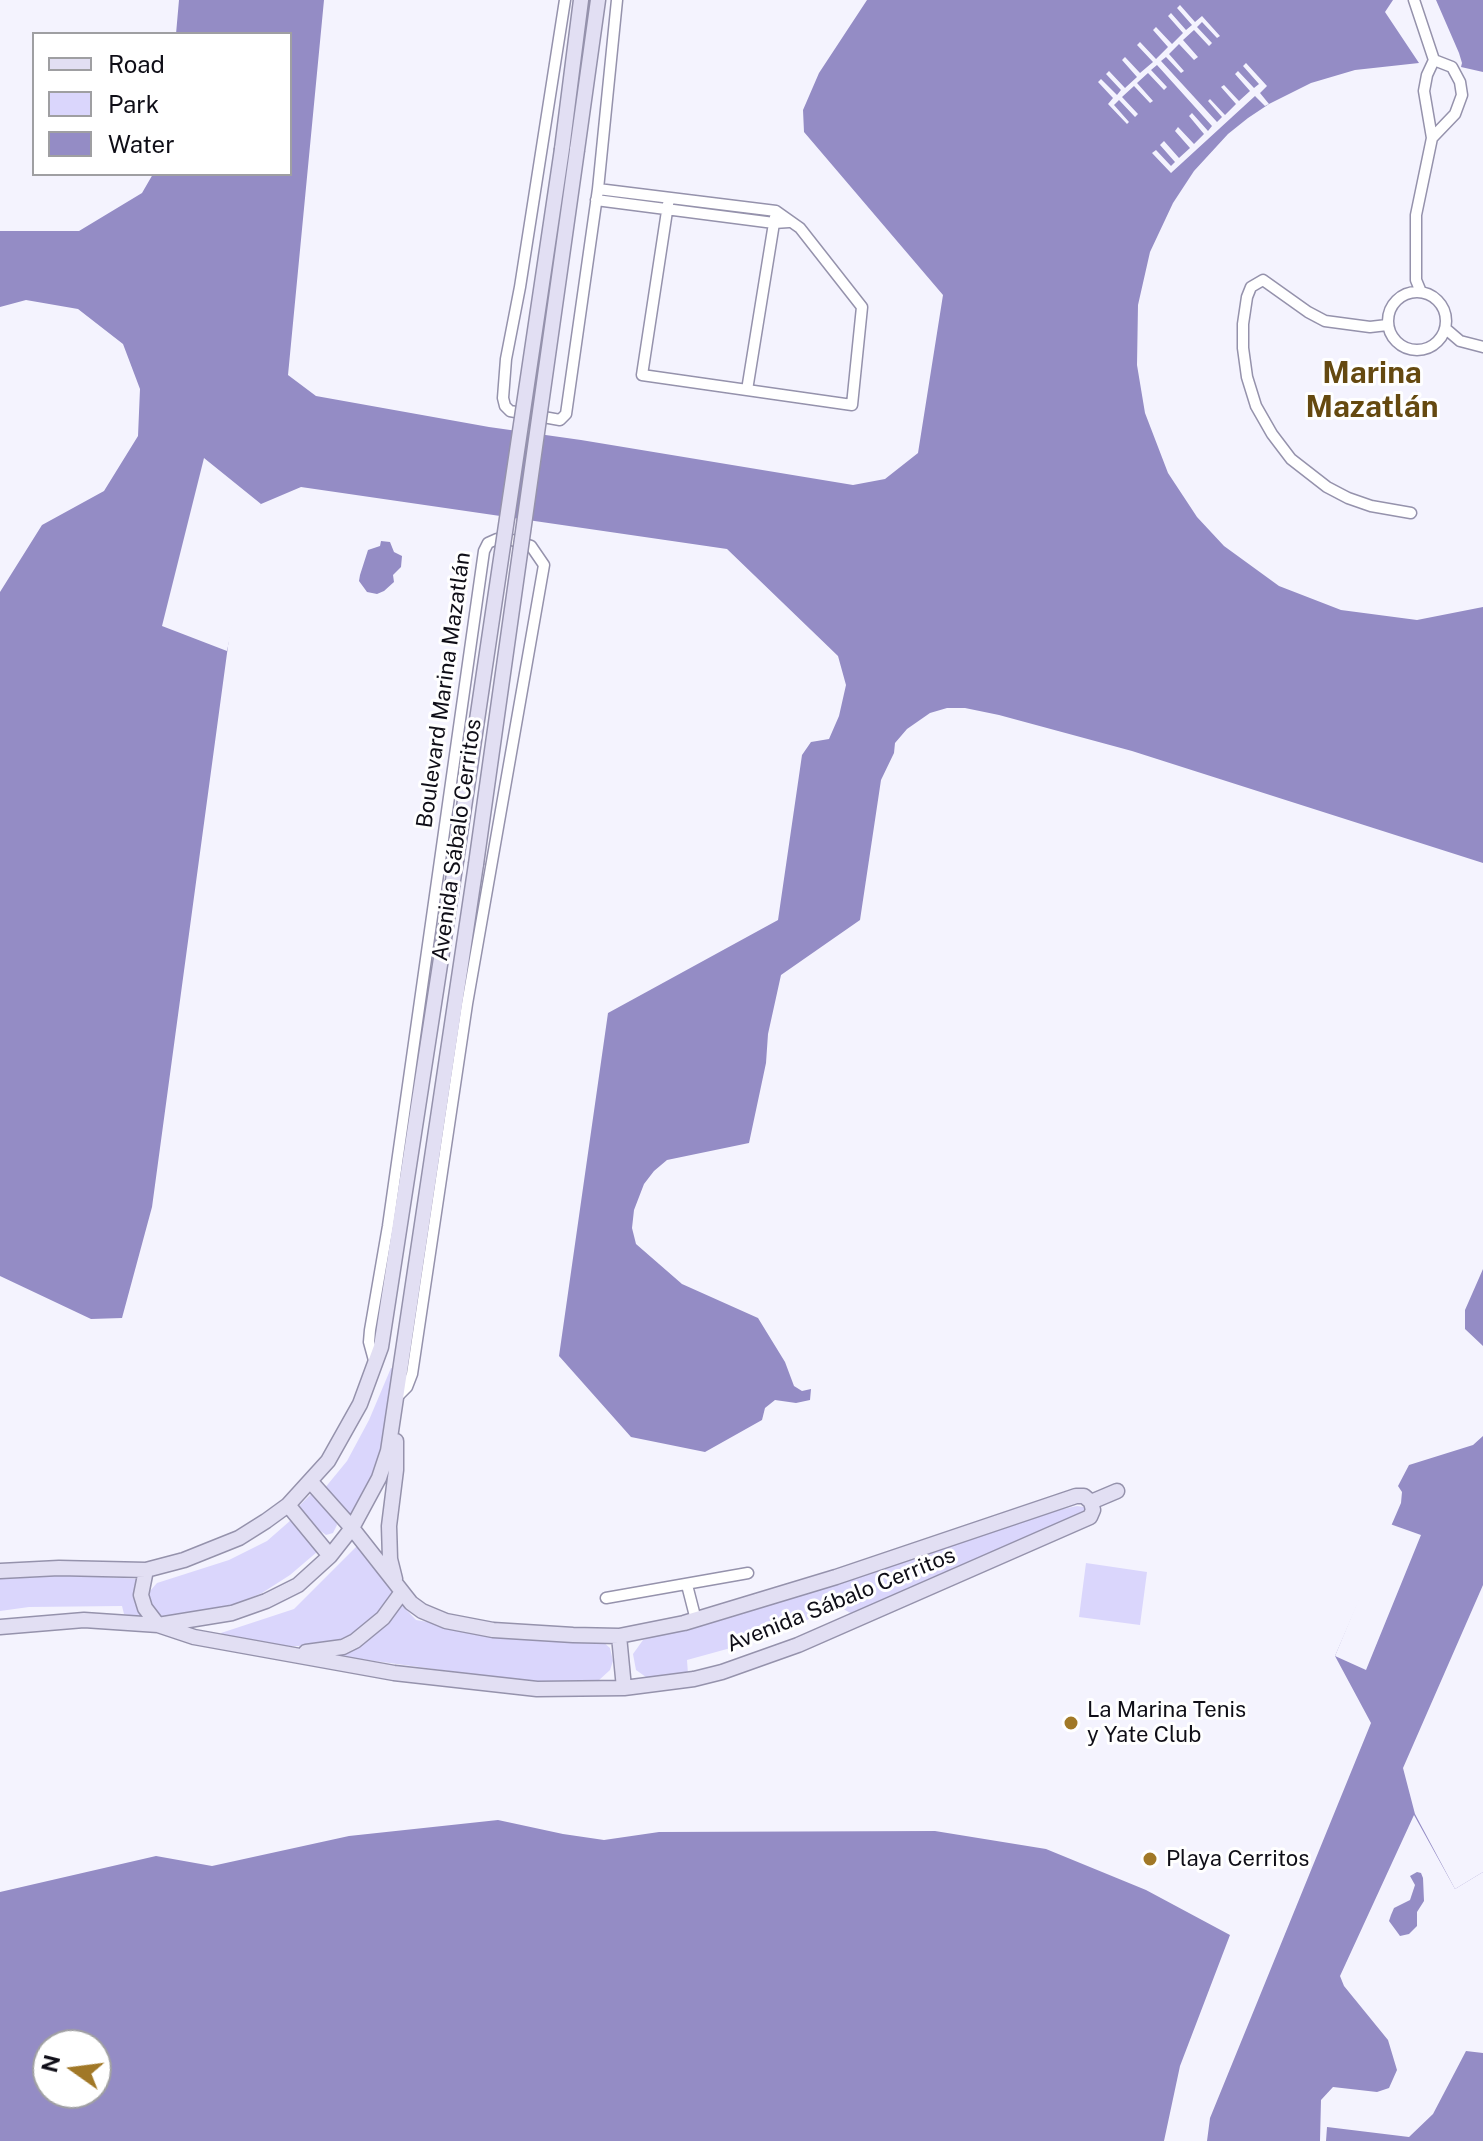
<!DOCTYPE html>
<html>
<head>
<meta charset="utf-8">
<style>
  body { margin:0 }
  #map { position:relative; width:1483px; height:2141px; overflow:hidden; background:#f4f3fe; font-family:"Public Sans",sans-serif }
  canvas { display:block }
  .legend { position:absolute; left:32px; top:32px; width:260px; height:144px; box-sizing:border-box; background:#fff; border:2px solid #9f9fa2; margin:0; padding:10px 14px; list-style:none; font-size:24px; color:#0f0e17 }
  .legend li { display:flex; align-items:center; gap:16px; height:40px }
  .legend b { width:40px; border:2px solid #9f9fa2 }
  .north { position:absolute; left:32px; top:2029px; width:80px; height:80px; box-sizing:border-box; background:#fff; border:2px solid #9f9fa2; border-radius:50%; rotate:284deg; font-size:22px; font-weight:700; line-height:32px; text-align:center; color:#0f0e17 }
  .north::after { content:''; display:block; margin:auto; width:28px; height:36px; background:#a17827; clip-path:polygon(50% 0,100% 100%,50% 72%,0 100%) }
</style>
</head>
<body>
<div id="map">
<canvas width="1483" height="2141"></canvas>
<ul class="legend">
<li><b style="height:10px;background:#e2dff3"></b>Road</li>
<li><b style="height:22px;background:#dad6fc"></b>Park</li>
<li><b style="height:22px;background:#948cc5"></b>Water</li>
</ul>
<div class="north">N</div>
</div>
<script>
const context = document.querySelector('canvas').getContext('2d');
context.lineJoin = 'round';
function paint(path, color) {
  context.fillStyle = color;
  context.fill(path, 'evenodd');
}
function shape(rows) {
  const path = new Path2D();
  for (const r of rows) {
    if (r.length === 3) {
      path.moveTo(r[0] + r[2], r[1]);
      path.arc(r[0], r[1], r[2], 0, 2 * Math.PI);
      continue;
    }
    path.moveTo(r[0], r[1]);
    for (let i = 2; i < r.length; i += 2) path.lineTo(r[i], r[i + 1]);
  }
  return path;
}
function trace(path, color, width, dash) {
  context.strokeStyle = color;
  context.lineWidth = width;
  context.lineCap = dash ? 'butt' : 'round';
  context.setLineDash(dash || []);
  context.stroke(path);
}
function write(font, color, halo, rows, align = 'center') {
  context.font = font + ' "Public Sans",sans-serif';
  context.lineWidth = 6;
  context.setLineDash([]);
  context.textBaseline = 'middle';
  context.strokeStyle = halo;
  context.fillStyle = color;
  for (const [text, x, y, turn = 0] of rows) {
    context.save();
    context.translate(x, y);
    context.rotate((+turn || 0) * Math.PI / 180);
    context.textAlign = isNaN(turn) ? turn : align;
    if (halo) context.strokeText(text, 0, 0);
    context.fillText(text, 0, 0);
    context.restore();
  }
}
paint(shape([
  [391,1368,395,1368,382,1457,352,1518,324,1489,347,1461,369,1420],
  [312,1493,335,1518,337,1525,333,1533,326,1535,319,1530,299,1506],
  [1077,1506,1084,1507,1086,1513,854,1615,838,1606,767,1638,687,1660,688,1674,653,1682,636,1670,633,1654,643,1640,772,1602,1045,1513],
  [291,1520,317,1552,290,1575,262,1593,235,1604,165,1619,155,1613,148,1603,150,1591,157,1583,229,1560,267,1541],
  [357,1546,394,1591,393,1598,371,1623,341,1644,277,1647,222,1638,221,1633,294,1609],
  [1086,1563,1147,1572,1140,1625,1079,1617],
  [54,1574,140,1579,135,1588,134,1600,143,1618,124,1614,122,1606,29,1607,0,1611,0,1579],
  [400,1603,416,1620,468,1629,602,1641,610,1648,613,1661,610,1670,598,1681,530,1682,323,1654]
]), '#dad6fc');
paint(shape([
  [179,0,324,0,288,375,316,396,489,427,581,440,853,485,885,479,918,453,943,295,804,132,803,110,819,73,867,0,1393,0,1385,12,1419,63,1355,70,1311,83,1269,104,1248,118,1228,134,1194,171,1173,203,1150,252,1138,305,1137,365,1145,413,1168,473,1197,517,1224,546,1279,586,1341,610,1417,620,1483,607,1483,863,1132,751,999,715,965,708,947,708,930,713,907,729,895,743,894,753,881,780,860,920,781,975,768,1034,766,1063,749,1143,667,1160,654,1171,644,1184,634,1210,632,1228,636,1244,682,1284,758,1318,785,1362,794,1386,802,1391,811,1389,810,1400,796,1403,775,1400,765,1408,762,1420,705,1452,631,1437,559,1356,608,1013,778,920,802,755,811,742,829,739,839,716,846,685,838,656,727,549,301,487,261,504,246,540,233,609,152,1207,122,1318,91,1319,0,1276,0,592,42,525,104,491,138,436,140,389,123,344,78,309,26,300,0,307,0,231,79,231,142,193,153,174,290,174,290,34,176,34],
  [1436,0,1483,0,1483,72,1461,67,1462,63,1459,53],
  [381,541,390,542,394,552,402,556,401,567,393,575,394,582,384,591,377,594,367,592,359,581,360,575,368,550,380,546],
  [1483,1269,1483,1346,1465,1329,1465,1310],
  [1483,1436,1483,1872,1455,1889,1414,1815,1340,1976,1344,1986,1388,2040,1397,2070,1389,2088,1377,2092,1333,2087,1321,2100,1320,2141,1207,2141,1210,2118,1371,1723,1335,1656,1401,1503,1402,1492,1398,1486,1409,1465,1473,1445],
  [498,1820,563,1834,604,1840,659,1832,935,1831,1046,1849,1146,1890,1230,1935,1180,2066,1164,2141,0,2141,0,1892,156,1856,212,1866,349,1836],
  [48,2045,96,2045,96,2093,48,2093],
  [1417,1872,1421,1873,1423,1878,1424,1901,1417,1912,1417,1926,1409,1934,1400,1936,1389,1921,1391,1915,1394,1908,1410,1900,1415,1885,1410,1876],
  [1466,2051,1483,2053,1483,2141,1326,2141,1327,2127,1409,2137,1433,2114]
]), '#948cc5');
paint(shape([
  [1180,5,1195,22,1202,16,1220,36,1217,38,1202,22,1197,27,1212,43,1209,46,1194,30,1183,40,1198,57,1194,60,1179,44,1169,54,1184,71,1181,73,1166,57,1161,61,1217,122,1222,117,1208,101,1210,99,1225,115,1236,104,1221,87,1224,85,1239,101,1250,91,1235,74,1238,71,1254,88,1259,84,1243,66,1246,63,1267,86,1260,93,1269,104,1265,106,1255,96,1171,173,1152,153,1156,150,1171,166,1175,162,1160,145,1164,141,1179,158,1190,148,1175,131,1178,127,1194,144,1204,134,1189,116,1192,113,1208,131,1212,126,1157,65,1151,70,1167,87,1164,90,1148,73,1137,83,1153,101,1150,103,1134,86,1122,97,1138,114,1135,117,1119,100,1114,105,1129,122,1127,124,1108,104,1113,98,1098,82,1101,79,1117,95,1121,90,1106,74,1109,71,1125,88,1137,77,1122,60,1125,57,1140,73,1153,62,1137,45,1140,42,1156,59,1168,47,1153,30,1156,27,1172,44,1183,33,1168,16,1171,13,1186,30,1192,25,1177,8],
  [204,458,261,504,259,518,250,541,227,651,162,626],
  [1390,1524,1421,1535,1366,1670,1335,1656],
  [1483,1585,1483,1872,1455,1889,1415,1814,1403,1768]
]), '#f4f3fe');
const street = shape([
  [565,0,520,287,506,359,503,398,505,406,510,411,560,420,566,414,598,189,617,0],
  [1414,0,1434,60,1427,75,1424,91,1432,138,1416,215,1416,280,1421,292],
  [1432,138,1455,114,1462,95,1460,82,1452,67,1434,60],
  [598,189,776,211,800,228,862,307,852,405,642,375,669,198],
  [596,200,774,223,789,222],
  [1417,321,29],
  [1387,325,1370,327,1325,321,1308,312,1263,280,1251,287,1247,297,1243,324,1243,348,1247,377,1256,406,1272,434,1291,459,1327,487,1348,498,1371,506,1411,513],
  [1446,329,1460,341,1483,347],
  [747,390,775,217],
  [375,1364,369,1342,370,1330,388,1226,484,551,488,543,497,539,512,540,531,546,544,565,467,1004,412,1374,407,1387,398,1396],
  [687,1585,696,1620],
  [606,1598,748,1573]
]);
const secondary = shape([
  [562,149,581,0],
  [577,150,598,0],
  [311,1482,352,1528,411,1603,422,1611,446,1621,493,1630,573,1635,619,1636,684,1623,836,1577,1076,1496,1084,1496,1091,1502],
  [1091,1502,1117,1491],
  [288,1505,330,1556],
  [146,1570,141,1595,145,1608,158,1625,194,1637,394,1673,537,1689,624,1688,694,1679,722,1672,798,1645,1090,1517,1093,1510,1091,1502],
  [0,1571,59,1568,146,1570,184,1560,239,1538,266,1521,288,1505,328,1461,360,1404,381,1347,456,861],
  [395,1579,390,1559,389,1526,396,1470,396,1441],
  [0,1627,84,1620,158,1625,232,1613,266,1601,298,1585,330,1556,352,1528,379,1478,388,1451,476,864],
  [619,1636,624,1688],
  [306,1652,343,1647,355,1641,383,1618,402,1592]
]);
trace(street, '#9592ac', 13);
trace(secondary, '#9592ac', 17);
trace(street, '#fff', 10);
trace(secondary, '#e2dff3', 14);
const secondaryBridge = shape([
  [456,861,562,149],
  [476,864,577,150]
]);
trace(secondaryBridge, '#9592ac', 17, []);
trace(secondaryBridge, '#e2dff3', 14);
for (const [x, y, r, color] of [
  [1071,1723,8,"#a17827"],
  [1150,1859,8,"#a17827"]
]) {
  const dot = new Path2D();
  dot.arc(x, y, r, 0, 2 * Math.PI);
  context.fillStyle = color;
  context.fill(dot);
  trace(dot, '#fff', 3);
}
write('22px', '#0f0e17', '#fff', [
  ["Boulevard Marina Mazatlán",444,690,-82],
  ["Avenida Sábalo Cerritos",457,840,-82],
  ["Avenida Sábalo Cerritos",841,1600,-22]
]);
write('22px', '#0f0e17', '#fff', [
  ["La Marina Tenis",1087,1710],
  ["y Yate Club",1087,1735],
  ["Playa Cerritos",1166,1859]
], 'left');
write('bold 30px', '#654910', '#fff', [
  ["Marina",1372,374],
  ["Mazatlán",1372,408]
]);
</script>
</body>
</html>
